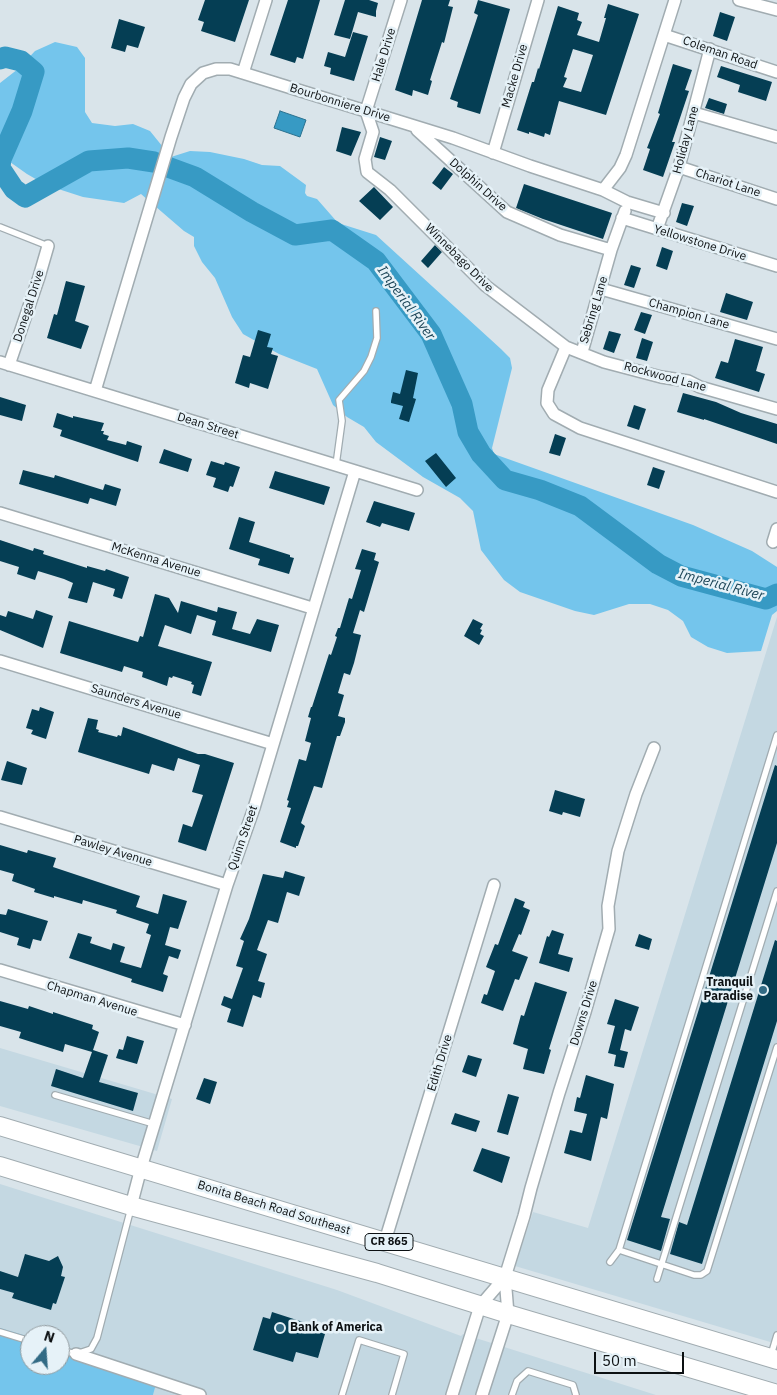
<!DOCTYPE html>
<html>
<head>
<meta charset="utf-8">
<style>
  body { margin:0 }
  #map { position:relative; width:777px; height:1395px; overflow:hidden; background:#d9e4ea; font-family:"IBM Plex Sans",sans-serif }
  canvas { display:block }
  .north { position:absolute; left:20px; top:1325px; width:50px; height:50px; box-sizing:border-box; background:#e6f2f8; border:1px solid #8f989c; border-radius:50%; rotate:18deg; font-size:14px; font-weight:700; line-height:20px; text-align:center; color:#0c1012 }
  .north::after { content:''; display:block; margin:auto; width:18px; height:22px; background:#326b85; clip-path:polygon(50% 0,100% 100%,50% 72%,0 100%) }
  .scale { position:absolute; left:594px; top:1352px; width:90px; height:22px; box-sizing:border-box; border:2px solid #0c1012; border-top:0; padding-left:6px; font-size:15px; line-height:18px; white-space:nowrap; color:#0c1012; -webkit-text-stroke:4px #e6f2f8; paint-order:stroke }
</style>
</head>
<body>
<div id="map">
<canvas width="777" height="1395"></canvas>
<div class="north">N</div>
<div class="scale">50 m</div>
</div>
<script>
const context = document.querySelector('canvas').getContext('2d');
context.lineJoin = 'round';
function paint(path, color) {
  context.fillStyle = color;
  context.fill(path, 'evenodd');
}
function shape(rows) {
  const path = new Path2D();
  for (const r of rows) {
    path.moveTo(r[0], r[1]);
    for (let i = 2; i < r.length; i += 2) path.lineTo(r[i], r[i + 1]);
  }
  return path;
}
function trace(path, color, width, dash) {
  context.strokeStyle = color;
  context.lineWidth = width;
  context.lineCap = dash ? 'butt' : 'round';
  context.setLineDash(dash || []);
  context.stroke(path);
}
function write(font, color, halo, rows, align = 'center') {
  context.font = font + ' "IBM Plex Sans",sans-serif';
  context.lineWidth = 5;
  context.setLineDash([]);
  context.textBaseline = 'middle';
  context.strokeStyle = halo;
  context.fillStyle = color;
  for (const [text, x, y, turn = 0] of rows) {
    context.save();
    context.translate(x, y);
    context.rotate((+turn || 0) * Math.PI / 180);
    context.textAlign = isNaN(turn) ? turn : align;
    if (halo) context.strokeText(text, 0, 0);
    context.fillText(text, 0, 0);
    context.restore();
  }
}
paint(shape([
  [777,617,777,1344,515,1266,533,1212,588,1228],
  [0,1048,172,1099,157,1151,0,1106],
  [0,1184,337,1290,461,1336,463,1334,656,1395,153,1395,158,1376,60,1346,60,1335,30,1335,30,1337,0,1328]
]), '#c4d8e2');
paint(shape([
  [55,42,77,47,85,58,85,112,92,123,115,126,133,124,150,131,171,157,190,151,210,152,244,159,262,165,280,166,306,185,305,193,307,196,317,199,338,223,376,235,501,349,510,358,512,368,492,448,494,454,693,525,752,551,777,567,777,611,772,615,761,651,727,653,708,647,691,637,683,621,668,610,650,604,629,604,594,615,575,611,520,592,504,580,481,550,473,511,460,498,423,477,376,442,364,427,347,417,333,405,317,369,279,354,243,334,232,317,215,278,202,262,194,246,194,237,184,231,141,194,124,203,83,197,46,185,27,174,10,162,0,158,0,83,18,69,35,51],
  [0,1328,30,1337,30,1365,60,1365,60,1346,158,1377,153,1395,0,1395]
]), '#74c5ec');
const water = shape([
  [280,111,306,120,300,137,274,128,280,111]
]);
paint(water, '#379ac4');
trace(water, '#2a718f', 1);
trace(shape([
  [0,59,5,57,21,61,34,72,22,111,1,159,0,167],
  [0,168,14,189,25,197,89,161,128,158,154,162,195,177,252,212,295,235,332,230,376,261,431,334,462,404,468,432,481,454,505,480,540,490,580,506,658,564,681,576,766,599,777,594]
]), '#379ac4', 21);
paint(shape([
  [205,0,249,0,235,42,201,31,204,22,198,20],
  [288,0,320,0,303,59,297,57,295,63,270,55],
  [345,0,369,0,378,3,376,11,376,17,358,12,350,39,334,35],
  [422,0,450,0,448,6,453,7,444,43,442,42,430,80,432,81,428,95,413,90,412,96,395,90],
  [478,0,510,9,480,114,457,107,458,102,450,99,478,15,474,13],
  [608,4,639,14,606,115,559,101,550,135,545,133,544,137,529,132,529,134,517,130,532,82,534,82,538,68,539,69,558,6,579,13,577,20,582,22,577,35,599,42,606,18,604,18],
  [573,49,593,55,581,92,563,87,567,78,564,77],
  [720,12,735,17,727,41,713,36],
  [119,19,145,27,138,48,127,45,125,52,111,48],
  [353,32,368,36,354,81,330,74,331,68,324,66,328,52,345,57],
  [673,64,692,70,685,90,689,91,672,142,675,142,663,177,643,170,650,149,647,148,660,114,658,113],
  [721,66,772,82,766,101,738,92,740,85,717,77],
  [709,98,727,104,724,114,705,108],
  [342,127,361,132,351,156,336,151],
  [380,137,392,141,385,160,374,157],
  [444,167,453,174,441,190,432,183],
  [524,184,612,213,603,239,543,219,516,208],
  [374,187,393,207,380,220,359,201],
  [682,203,694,206,687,226,676,222],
  [435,245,442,252,428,268,421,261],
  [662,247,673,251,667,270,656,266],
  [631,265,641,268,634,288,624,285],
  [66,281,85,286,75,321,89,326,81,349,47,338,54,314,57,315],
  [726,293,753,302,747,320,720,312],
  [641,312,652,315,645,334,634,330],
  [258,330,271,334,267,347,273,348,271,354,278,356,268,389,250,383,249,388,235,383,243,355,250,357],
  [609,331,621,334,614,353,603,349],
  [642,338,653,342,647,361,636,358],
  [735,339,763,347,756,371,765,374,759,392,715,378,721,361,728,363],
  [406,370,418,373,413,398,416,399,409,422,399,419,403,406,391,403,391,401,393,392,400,394],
  [683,393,716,402,741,413,777,424,777,444,704,419,704,420,677,412],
  [0,397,26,405,22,421,0,415],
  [634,405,646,409,639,430,627,426],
  [57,413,73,418,73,416,104,423,101,431,104,431,103,434,109,436,107,440,126,445,127,441,142,446,138,462,60,436,62,430,53,427],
  [555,434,566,438,560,456,549,453],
  [164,449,192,459,188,472,159,463],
  [436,453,456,478,446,487,425,461],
  [211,461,224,465,225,462,240,467,233,487,230,486,228,492,213,487,216,478,206,475],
  [653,467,665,471,659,489,647,485],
  [23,470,54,478,55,475,103,490,105,484,121,489,116,506,90,498,88,504,19,484],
  [275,471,330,487,324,505,269,488],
  [374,501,415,513,409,531,382,523,380,527,366,522],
  [239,517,255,522,249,542,290,555,290,557,294,558,289,574,258,565,260,559,229,549],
  [0,540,33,551,34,548,44,551,43,554,87,568,87,566,105,571,106,569,129,577,122,599,113,596,115,589,93,582,87,603,68,598,73,583,64,579,38,571,35,580,17,574,19,567,0,561],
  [362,549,376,553,374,560,379,562,364,612,360,610,353,633,361,635,354,663,350,675,344,673,338,693,344,695,338,716,345,718,345,722,340,736,337,736,322,788,314,786,301,823,305,826,298,846,296,846,296,848,280,842,291,808,287,807,289,801,287,800,299,759,306,761,311,743,305,741,311,718,308,717,311,707,312,707,329,654,331,655,337,637,335,636,338,628,340,628,349,598,352,599,361,570,355,569],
  [155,594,169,598,178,613,181,601,217,612,218,607,237,612,232,629,250,634,257,619,279,625,271,652,212,635,216,621,197,615,191,634,165,625,158,646,212,662,201,696,192,693,194,685,191,684,192,682,173,676,172,678,169,677,167,686,142,677,143,672,124,666,122,672,60,653,69,621,138,642,140,636,143,637],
  [36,610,53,616,43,648,0,630,0,615,6,617,8,611,33,619],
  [473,619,483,624,480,629,482,630,480,634,484,636,479,645,464,636],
  [40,707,54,712,46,739,31,734,33,730,26,728,32,709,39,711],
  [88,718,98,720,96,729,99,730,98,732,117,737,118,735,121,736,123,727,198,754,205,754,234,763,206,851,178,842,183,824,192,827,203,795,192,792,200,765,178,758,174,771,152,764,149,774,78,752],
  [7,761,27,768,22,785,1,780],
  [775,765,777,766,777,843,661,1217,670,1219,661,1251,627,1240],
  [555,790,585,799,580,817,563,812,562,815,549,811],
  [0,845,27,853,28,850,56,858,53,867,140,896,136,907,158,914,163,894,187,901,178,929,170,927,165,945,181,950,178,959,169,956,163,974,168,976,163,992,131,982,132,979,69,958,78,933,92,937,90,943,111,950,113,943,125,947,120,962,141,968,151,935,146,933,149,924,116,913,117,910,83,900,82,904,54,896,54,898,34,892,35,889,12,881,14,874,0,870],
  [285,871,305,877,299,896,287,892,278,923,268,920,257,950,267,954,258,981,265,983,261,998,253,995,243,1027,227,1022,231,1009,221,1005,224,996,232,999,243,968,236,966,244,941,240,939,249,919,263,874,283,878],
  [515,898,525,902,523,907,530,910,521,935,519,934,512,951,528,957,519,980,515,979,503,1011,481,1003,484,994,487,995,495,971,486,967,495,944,498,945],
  [8,909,48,921,41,941,33,939,30,949,17,945,19,938,0,932,0,914,6,915],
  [552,930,564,934,558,954,573,958,569,972,539,963,547,936,549,937],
  [639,934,652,939,649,950,635,946],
  [775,940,777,941,777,1021,702,1264,670,1254,679,1222,687,1225],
  [535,982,567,992,549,1049,551,1050,544,1074,523,1069,528,1049,513,1044,521,1015,524,1016],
  [615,999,639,1007,631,1031,625,1029,620,1050,628,1052,624,1068,614,1066,616,1055,608,1053,615,1026,607,1024],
  [0,1001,28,1009,29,1006,53,1014,53,1012,93,1025,92,1029,99,1032,93,1050,108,1055,99,1082,138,1093,133,1111,51,1086,56,1069,83,1078,92,1052,65,1044,63,1052,19,1038,21,1032,0,1026],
  [127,1036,144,1041,137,1064,116,1058,119,1049,123,1050],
  [468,1055,482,1059,476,1077,462,1072],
  [586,1075,614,1084,607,1119,601,1117,591,1161,564,1153,570,1130,582,1133,587,1114,574,1111,577,1097,580,1098],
  [204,1078,217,1082,210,1104,196,1099],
  [508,1094,519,1097,508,1135,497,1132],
  [455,1113,480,1121,476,1132,451,1124],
  [482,1148,510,1157,502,1183,473,1171],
  [25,1254,49,1261,58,1256,63,1267,61,1276,65,1277,56,1304,53,1303,51,1310,12,1298,14,1293,0,1289,0,1271,18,1277],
  [272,1312,303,1322,301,1326,325,1334,318,1358,296,1352,293,1362,253,1350,263,1317,270,1319]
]), '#053e54');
const lane = shape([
  [0,227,48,246],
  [336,465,342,421,339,400,364,371,371,357,377,338,376,311],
  [777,735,619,1250,694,1275,701,1275,707,1271,777,1047],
  [55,1095,154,1124],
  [610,1262,619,1250],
  [657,1279,777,891],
  [0,1332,30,1341],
  [60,1350,76,1354,91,1349,97,1338,131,1208],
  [771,1355,777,1335],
  [342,1395,359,1340,404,1354,392,1395],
  [512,1395,517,1381,528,1371,573,1385,576,1395]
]);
const street = shape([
  [401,0,366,111,373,132,365,159,367,172,390,190,486,286,566,347,604,362,661,377,688,381,700,387,777,409],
  [739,0,777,10],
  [664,35,777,72],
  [243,73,266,0],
  [694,113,777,137],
  [417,130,507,212,560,235,611,250],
  [493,153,538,0],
  [679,167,777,199],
  [603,190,620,168,626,155,675,0],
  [622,218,777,266],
  [657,229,679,167,710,49],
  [601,289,777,339],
  [566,347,548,390,547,403,554,414,580,428,777,492],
  [582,352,611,250,625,211],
  [0,362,417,490],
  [9,365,39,277,48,246],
  [95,391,171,137,184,98,191,84,203,73,216,69,230,69,453,138,530,166,603,190,627,202,664,213],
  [0,513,312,608],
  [773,542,777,529],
  [0,661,273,744],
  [0,817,227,885],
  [0,970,185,1025],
  [131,1206,141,1168,227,885,254,808,355,471],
  [385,1241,494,885],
  [76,1354,200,1395],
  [452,1395,480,1306,505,1277],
  [482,1395,508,1314,505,1277,524,1216,531,1188,559,1093,585,1012,609,929,608,906,618,851,636,794,654,748]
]);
const primary = shape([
  [0,1126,777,1360],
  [0,1166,131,1206,377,1273,508,1314,777,1394]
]);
trace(lane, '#a1acb1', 8);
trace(street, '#a1acb1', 14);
trace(primary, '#a1acb1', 20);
trace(lane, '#fff', 5.5);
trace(street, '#fff', 11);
trace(primary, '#fff', 18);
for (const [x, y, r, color] of [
  [763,990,5,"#326b85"],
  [280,1328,5,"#326b85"]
]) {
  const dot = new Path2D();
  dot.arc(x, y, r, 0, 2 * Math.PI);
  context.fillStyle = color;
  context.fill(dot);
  trace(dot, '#e6f2f8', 2);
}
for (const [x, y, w] of [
  [389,1242,48]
]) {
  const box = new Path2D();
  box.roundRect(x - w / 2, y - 8.5, w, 17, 4);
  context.fillStyle = '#e6f2f8';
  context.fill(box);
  trace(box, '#0c1012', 1);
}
write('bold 11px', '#0c1012', null, [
  ["CR 865",389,1242]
]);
write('12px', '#0c1012', '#e6f2f8', [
  ["Coleman Road",720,53,19],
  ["Hale Drive",384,55,-73],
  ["Macke Drive",515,76,-74],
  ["Bourbonniere Drive",340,103,17],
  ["Holiday Lane",686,140,-75],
  ["Chariot Lane",728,183,18],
  ["Dolphin Drive",478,185,42],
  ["Yellowstone Drive",700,243,17],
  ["Winnebago Drive",459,258,45],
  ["Donegal Drive",29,306,-72],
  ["Sebring Lane",594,310,-73],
  ["Champion Lane",689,314,16],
  ["Rockwood Lane",665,377,15],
  ["Dean Street",208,426,17],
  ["McKenna Avenue",156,560,17],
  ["Saunders Avenue",136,702,17],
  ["Quinn Street",243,838,-71],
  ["Pawley Avenue",113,851,17],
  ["Chapman Avenue",92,999,17],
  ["Downs Drive",584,1013,-73],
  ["Edith Drive",440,1063,-73],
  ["Bonita Beach Road Southeast",274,1208,17]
]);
write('bold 12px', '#0c1012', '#e6f2f8', [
  ["Tranquil",753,983],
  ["Paradise",753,997],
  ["Bank of America",290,1328,"left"]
], 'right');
write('italic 14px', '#1c4557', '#e6f2f8', [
  ["Imperial River",406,303,54],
  ["Imperial River",721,585,15]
]);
</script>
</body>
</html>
